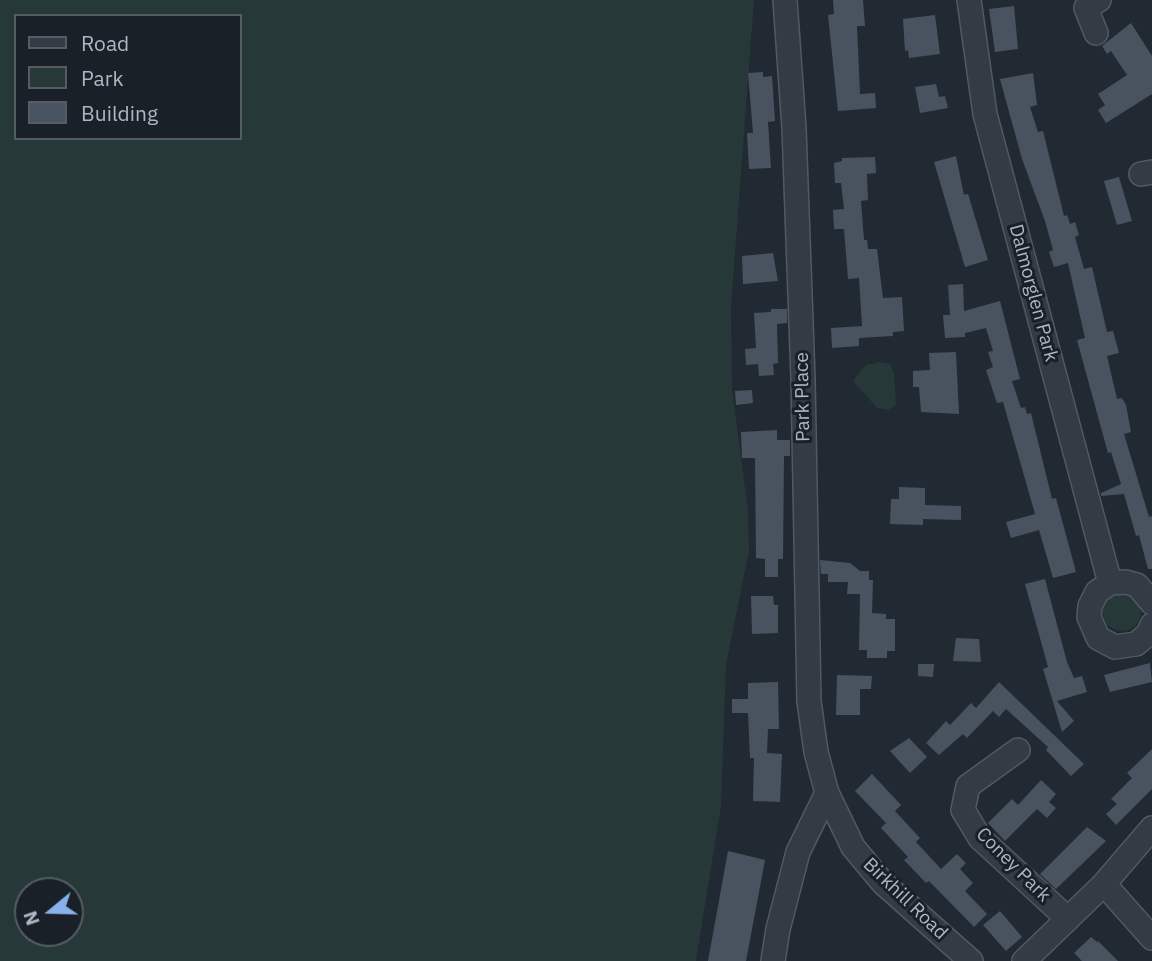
<!DOCTYPE html>
<html>
<head>
<meta charset="utf-8">
<style>
  body { margin:0 }
  #map { position:relative; width:1152px; height:961px; overflow:hidden; background:#212933; font-family:"IBM Plex Sans",sans-serif }
  canvas { display:block }
  .legend { position:absolute; left:14px; top:14px; width:228px; height:126px; box-sizing:border-box; background:#192028; border:2px solid #555c65; margin:0; padding:9px 12px; list-style:none; font-size:21px; color:#aeb6c1 }
  .legend li { display:flex; align-items:center; gap:14px; height:35px }
  .legend b { width:35px; border:2px solid #555c65 }
  .north { position:absolute; left:14px; top:877px; width:70px; height:70px; box-sizing:border-box; background:#192028; border:2px solid #555c65; border-radius:50%; rotate:251deg; font-size:19px; font-weight:700; line-height:28px; text-align:center; color:#aeb6c1 }
  .north::after { content:''; display:block; margin:auto; width:24px; height:32px; background:#87b1ec; clip-path:polygon(50% 0,100% 100%,50% 72%,0 100%) }
</style>
</head>
<body>
<div id="map">
<canvas width="1152" height="961"></canvas>
<ul class="legend">
<li><b style="height:9px;background:#343b44"></b>Road</li>
<li><b style="height:19px;background:#263838"></b>Park</li>
<li><b style="height:19px;background:#49535f"></b>Building</li>
</ul>
<div class="north">N</div>
</div>
<script>
const context = document.querySelector('canvas').getContext('2d');
context.lineJoin = 'round';
function paint(path, color) {
  context.fillStyle = color;
  context.fill(path, 'evenodd');
}
function shape(rows) {
  const path = new Path2D();
  for (const r of rows) {
    if (r.length === 3) {
      path.moveTo(r[0] + r[2], r[1]);
      path.arc(r[0], r[1], r[2], 0, 2 * Math.PI);
      continue;
    }
    path.moveTo(r[0], r[1]);
    for (let i = 2; i < r.length; i += 2) path.lineTo(r[i], r[i + 1]);
  }
  return path;
}
function trace(path, color, width, dash) {
  context.strokeStyle = color;
  context.lineWidth = width;
  context.lineCap = dash ? 'butt' : 'round';
  context.setLineDash(dash || []);
  context.stroke(path);
}
function write(font, color, halo, rows, align = 'center') {
  context.font = font + ' "IBM Plex Sans",sans-serif';
  context.lineWidth = 6;
  context.setLineDash([]);
  context.textBaseline = 'middle';
  context.strokeStyle = halo;
  context.fillStyle = color;
  for (const [text, x, y, turn = 0] of rows) {
    context.save();
    context.translate(x, y);
    context.rotate((+turn || 0) * Math.PI / 180);
    context.textAlign = isNaN(turn) ? turn : align;
    if (halo) context.strokeText(text, 0, 0);
    context.fillText(text, 0, 0);
    context.restore();
  }
}
paint(shape([
  [0,0,754,0,731,306,732,388,748,511,749,551,726,665,721,806,696,961,0,961],
  [16,16,240,16,240,138,16,138],
  [28,891,70,891,70,933,28,933],
  [880,362,890,364,894,373,896,405,888,410,877,408,853,381,866,365],
  [1122,612,19]
]), '#263838');
paint(shape([
  [833,0,863,0,865,26,857,26,860,94,875,93,876,108,838,111,828,15,834,14],
  [1014,6,1018,49,995,52,989,9],
  [935,15,940,54,909,58,908,50,905,51,903,19],
  [1131,23,1152,56,1152,94,1106,123,1098,110,1105,105,1098,94,1127,75,1111,51,1107,54,1102,46],
  [763,72,763,77,772,76,775,121,768,122,771,168,749,169,747,133,753,133,748,73],
  [1033,73,1037,105,1030,107,1038,132,1043,131,1064,216,1067,215,1070,224,1075,222,1079,235,1075,237,1084,269,1092,267,1107,332,1113,331,1119,353,1107,356,1117,399,1122,398,1126,405,1131,432,1124,434,1149,517,1152,516,1152,569,1148,569,1139,535,1136,536,1124,494,1101,496,1101,493,1121,484,1111,452,1108,453,1077,340,1085,338,1068,263,1054,267,1049,252,1053,250,1045,221,1022,159,1000,79],
  [936,84,939,97,945,96,948,108,920,113,915,87],
  [956,156,964,195,968,194,988,260,965,267,934,162],
  [875,157,876,173,867,174,868,200,861,201,864,240,867,240,868,249,877,249,883,298,902,297,904,331,893,332,893,336,859,338,859,346,832,348,831,328,862,326,859,278,848,279,844,229,834,229,833,210,844,209,841,183,835,183,834,163,842,161,842,158],
  [1119,177,1132,221,1117,225,1104,181],
  [773,253,778,281,743,284,742,256],
  [963,284,964,311,1000,301,1020,379,1012,381,1021,408,1025,407,1027,414,1031,413,1052,499,1056,498,1076,572,1053,578,1039,530,1011,538,1006,522,1035,514,1003,402,997,403,986,370,993,367,988,352,993,351,986,328,965,333,965,337,945,338,943,315,950,315,948,285],
  [771,309,787,309,787,323,777,324,778,363,773,364,774,375,759,376,758,364,746,365,745,349,756,348,754,313,771,312],
  [956,352,959,414,921,412,919,387,913,387,913,371,930,370,929,353],
  [752,390,753,403,736,405,735,391],
  [777,430,777,440,790,440,790,456,784,456,783,559,778,559,778,577,765,577,765,559,756,558,755,458,742,458,741,432],
  [899,487,925,488,925,505,961,506,961,520,923,519,923,525,890,524,891,499,899,499],
  [820,560,850,563,860,571,869,571,869,580,873,580,872,613,886,614,886,619,895,619,895,651,887,651,887,658,867,658,867,650,859,650,860,594,847,594,848,582,828,582,828,574,821,574],
  [1045,579,1067,662,1074,678,1082,676,1087,692,1057,701,1074,721,1062,732,1043,669,1048,667,1025,584],
  [751,596,773,596,774,605,778,605,778,633,752,634],
  [956,638,979,639,981,662,953,661],
  [1150,663,1152,682,1110,692,1104,675],
  [918,664,934,664,933,677,918,676],
  [837,675,872,676,871,689,860,689,860,715,836,715],
  [778,682,779,729,768,729,767,753,782,754,780,802,753,801,754,758,750,758,748,713,732,713,732,699,748,699,748,683],
  [999,682,1084,764,1071,776,1046,750,1048,747,1006,709,999,717,993,711,967,738,963,734,939,755,926,743,946,721,950,725,971,703,976,708],
  [909,738,927,757,910,773,890,751],
  [1152,749,1152,789,1116,825,1106,814,1117,804,1111,799,1132,778,1127,773],
  [872,774,901,805,895,811,920,838,916,842,941,869,957,854,966,863,960,869,973,883,965,891,987,914,974,927,929,881,926,883,904,860,908,857,881,828,886,823,855,791],
  [1041,780,1056,794,1049,802,1056,808,1047,818,1037,809,1005,841,988,823,1012,799,1018,805],
  [1087,827,1106,841,1056,889,1040,874],
  [728,851,765,860,746,961,708,961],
  [1000,911,1022,937,1006,951,983,925],
  [1091,937,1097,942,1098,941,1118,961,1082,961,1074,953]
]), '#49535f');
const minor = shape([
  [785,0,794,128,803,378,809,701,816,752,827,793,853,847,883,883,971,961],
  [969,0,985,114,1110,583],
  [1096,33,1086,8,1099,0],
  [1141,174,1152,172],
  [1152,603,1137,585,1126,582,1110,583,1097,592,1090,606,1089,617,1098,638,1115,647,1136,644,1148,634,1152,625],
  [1018,750,968,786,963,810,980,838,1068,919],
  [1104,884,1152,938],
  [773,961,778,929,798,852,827,793],
  [1024,961,1104,884,1152,828]
]);
trace(minor, '#515962', 26);
trace(minor, '#343b44', 23);
write('19px', '#aeb6c1', '#192028', [
  ["Dalmorglen Park",1033,293,75],
  ["Park Place",803,397,-91],
  ["Coney Park",1013,865,45],
  ["Birkhill Road",905,899,44]
]);
</script>
</body>
</html>
